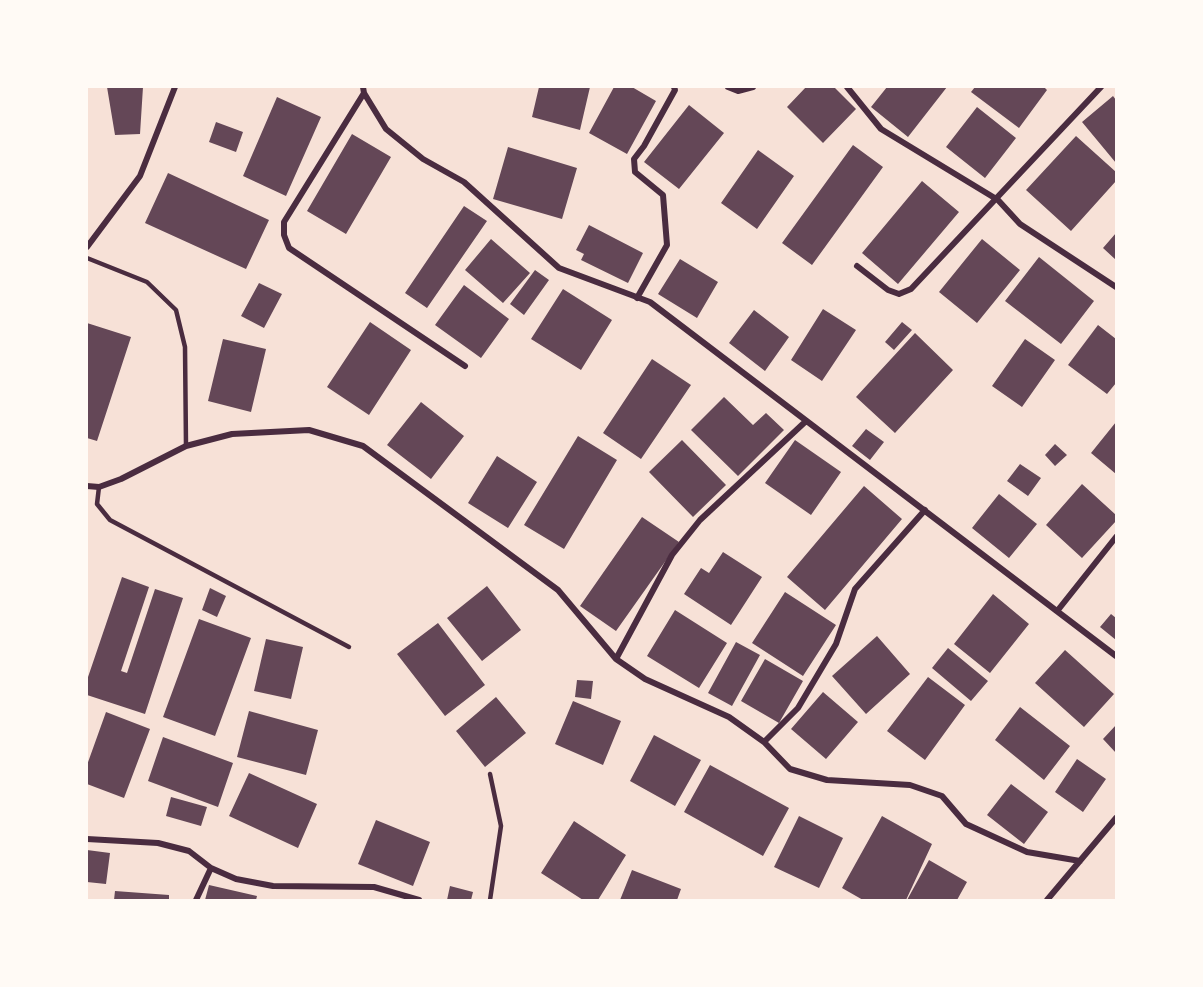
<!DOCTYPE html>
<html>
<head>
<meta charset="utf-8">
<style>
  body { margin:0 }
  #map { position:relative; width:1203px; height:987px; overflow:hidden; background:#f7e1d7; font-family:Roboto,sans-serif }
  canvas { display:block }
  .frame { position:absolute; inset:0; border:88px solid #fffaf5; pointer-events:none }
</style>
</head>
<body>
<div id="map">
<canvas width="1203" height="987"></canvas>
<div class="frame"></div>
</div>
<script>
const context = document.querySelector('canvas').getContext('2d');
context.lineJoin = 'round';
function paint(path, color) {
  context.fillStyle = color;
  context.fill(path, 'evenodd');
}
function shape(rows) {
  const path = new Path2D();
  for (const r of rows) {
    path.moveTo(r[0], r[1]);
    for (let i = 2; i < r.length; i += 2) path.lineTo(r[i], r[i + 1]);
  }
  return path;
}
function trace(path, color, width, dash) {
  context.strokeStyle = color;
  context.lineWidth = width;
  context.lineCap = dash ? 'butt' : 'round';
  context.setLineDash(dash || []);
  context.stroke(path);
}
paint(shape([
  [107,87,143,87,140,134,115,135],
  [539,87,590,87,580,130,532,117],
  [614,87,632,87,656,101,627,154,589,133],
  [806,87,834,87,856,109,823,143,787,107],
  [887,87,947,87,908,137,871,107],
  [975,87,1044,87,1047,90,1019,128,971,92],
  [1113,96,1116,100,1116,163,1082,122],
  [277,97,321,117,286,196,243,176],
  [689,105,724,133,679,189,644,162],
  [977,107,1016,138,985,178,946,147],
  [216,122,243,132,236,152,209,142],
  [352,134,391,157,346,234,307,211],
  [1076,136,1116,172,1116,181,1071,231,1026,190],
  [853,145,883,167,812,265,782,243],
  [508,147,577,168,562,219,493,199],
  [758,150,794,176,757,229,721,203],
  [168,173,269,220,246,269,145,223],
  [922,181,959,212,898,284,862,253],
  [464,206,487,221,427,308,405,293],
  [589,225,643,253,628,283,581,260,584,254,576,250],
  [1116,233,1116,260,1103,248],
  [491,239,530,273,503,303,465,270],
  [982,239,1020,270,977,323,939,292],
  [1039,257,1094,301,1061,344,1005,301],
  [680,259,718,282,697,318,658,294],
  [535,270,549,280,524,315,510,304],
  [259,283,282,294,264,328,241,316],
  [464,285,509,319,481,358,435,325],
  [563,289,612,320,581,370,531,339],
  [823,309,856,330,822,381,791,360],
  [754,310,789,337,765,371,729,343],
  [370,322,411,350,369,415,327,387],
  [902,322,912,330,894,350,885,342],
  [87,323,131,337,97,441,87,438],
  [1098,325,1116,339,1116,383,1107,394,1068,365],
  [915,333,953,370,895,433,856,397],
  [223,339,266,349,251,412,208,401],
  [1025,339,1055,360,1022,407,992,386],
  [652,359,691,385,641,459,603,433],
  [724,397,753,425,766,413,784,430,738,476,691,430],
  [421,402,464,436,431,479,387,445],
  [1116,422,1116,474,1091,453],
  [866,429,884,442,870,460,852,446],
  [578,436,617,460,564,549,524,525],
  [682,440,726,485,693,517,649,472],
  [795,440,841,472,811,515,765,483],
  [1055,444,1067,455,1055,466,1045,455],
  [497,456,537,482,508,528,468,503],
  [1020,464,1041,478,1028,496,1007,481],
  [1082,484,1116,515,1116,521,1082,558,1046,525],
  [864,486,902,519,825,610,787,577],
  [999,494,1037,524,1009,558,972,528],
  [642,517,679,542,616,631,580,606],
  [723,552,762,577,731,625,684,594,701,568,709,573],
  [122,577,149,587,121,671,127,673,155,589,183,598,145,714,87,695,87,680],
  [487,586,521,630,482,661,447,618],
  [210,588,226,596,217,617,202,610],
  [785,592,836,625,803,676,752,643],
  [993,594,1029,624,990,673,954,644],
  [675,610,727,643,699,688,647,656],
  [1111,614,1116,618,1116,640,1100,627],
  [199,619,251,638,215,736,163,717],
  [438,623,485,685,445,716,397,654],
  [877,636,910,674,866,714,832,676],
  [266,639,303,647,291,699,254,691],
  [736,642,760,655,732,706,708,693],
  [948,648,988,681,971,701,932,668],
  [1065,650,1114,694,1084,727,1035,683],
  [765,659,803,681,779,723,741,701],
  [928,677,965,705,925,760,887,731],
  [577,680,593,681,591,699,575,697],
  [823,692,858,722,826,759,791,729],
  [496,697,526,733,485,767,456,731],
  [573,701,621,721,603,765,555,744],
  [1020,707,1070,746,1044,780,995,740],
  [249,711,318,730,306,775,237,757],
  [106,712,150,729,124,798,87,784,87,765],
  [1116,725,1116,753,1103,739],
  [654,735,701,760,675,806,630,781],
  [163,737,233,763,218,807,148,781],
  [1077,759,1106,779,1083,812,1055,792],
  [710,765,789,808,763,856,684,812],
  [249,773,317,804,298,848,229,816],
  [1011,784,1048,812,1024,844,987,815],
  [171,797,207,807,201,826,166,816],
  [799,816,843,838,819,888,774,867],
  [882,816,932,844,906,900,863,900,842,888],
  [376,820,430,842,413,886,358,864],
  [574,821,626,855,598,900,583,900,541,873],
  [87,850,110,853,106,884,87,882],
  [929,860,967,882,957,900,907,900],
  [632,870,681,889,677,900,620,900],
  [209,885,257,896,256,900,205,900],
  [450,886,473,892,471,900,447,900],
  [115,891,169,895,169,900,114,900]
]), '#644757');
trace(shape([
  [87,258,147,282,176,310,185,347,186,446],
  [99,487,97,504,110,520,349,647],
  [490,900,501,826,490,774]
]), '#4a2c40', 4.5);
trace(shape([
  [363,87,364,93,386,129,423,159,464,182,559,268,650,302,1116,656],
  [728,87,738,91,753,87],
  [847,87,881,129,998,200,1020,224,1116,287],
  [364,93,284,222,284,235,289,248,465,366],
  [87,247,140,176,175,87],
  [857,266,888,290,899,294,911,289,1101,87],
  [637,298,667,245,663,195,635,172,634,159,644,146,675,90,674,87],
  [87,486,99,487,121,479,186,446,232,434,309,430,363,446,558,590,616,659,645,679,729,717,764,742,790,769,827,780,910,785,942,796,966,824,1027,852,1080,861],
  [1058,610,1116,537],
  [616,659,672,555,700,520,805,422],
  [764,742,798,708,836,644,855,589,925,510],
  [87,839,158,843,189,851,211,868,236,879,273,886,374,887,419,900],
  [196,900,211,868],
  [1047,900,1116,818]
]), '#4a2c40', 6);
</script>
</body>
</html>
